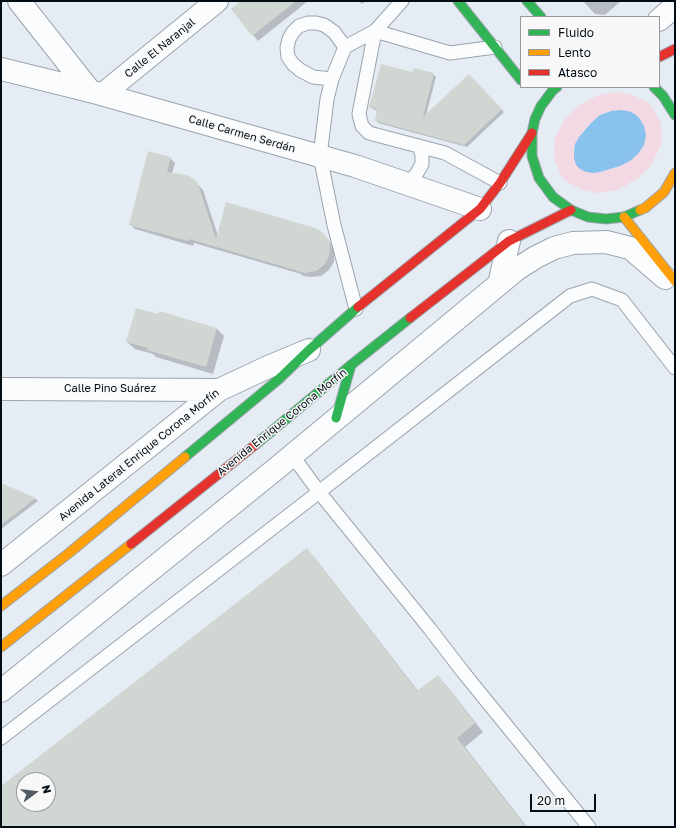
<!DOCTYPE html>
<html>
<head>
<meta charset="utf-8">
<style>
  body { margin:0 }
  #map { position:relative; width:676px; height:828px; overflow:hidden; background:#e5ecf3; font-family:"Golos Text",sans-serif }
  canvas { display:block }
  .frame { position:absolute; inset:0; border:2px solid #030d16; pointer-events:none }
  .legend { position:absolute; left:520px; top:16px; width:140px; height:72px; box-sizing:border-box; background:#f8f8f8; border:1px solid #969a9e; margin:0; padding:5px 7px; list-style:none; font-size:12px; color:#030d16 }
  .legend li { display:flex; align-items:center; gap:8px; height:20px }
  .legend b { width:20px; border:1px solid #969a9e }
  .north { position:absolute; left:16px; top:772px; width:40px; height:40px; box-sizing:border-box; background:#f8f8f8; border:1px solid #969a9e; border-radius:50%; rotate:75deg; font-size:11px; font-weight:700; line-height:16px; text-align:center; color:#030d16 }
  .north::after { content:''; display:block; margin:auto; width:14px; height:18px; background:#525b63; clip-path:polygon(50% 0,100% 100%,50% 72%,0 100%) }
  .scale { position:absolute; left:530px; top:794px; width:66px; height:18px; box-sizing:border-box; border:2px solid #030d16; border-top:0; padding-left:5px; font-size:12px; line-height:14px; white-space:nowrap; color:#030d16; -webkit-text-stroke:3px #f8f8f8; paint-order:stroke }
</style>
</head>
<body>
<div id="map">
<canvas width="676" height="828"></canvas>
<div class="frame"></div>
<ul class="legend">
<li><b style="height:5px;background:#30b455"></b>Fluido</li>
<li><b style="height:5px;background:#ff9f0a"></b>Lento</li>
<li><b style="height:5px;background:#e5322d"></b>Atasco</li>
</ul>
<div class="north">N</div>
<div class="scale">20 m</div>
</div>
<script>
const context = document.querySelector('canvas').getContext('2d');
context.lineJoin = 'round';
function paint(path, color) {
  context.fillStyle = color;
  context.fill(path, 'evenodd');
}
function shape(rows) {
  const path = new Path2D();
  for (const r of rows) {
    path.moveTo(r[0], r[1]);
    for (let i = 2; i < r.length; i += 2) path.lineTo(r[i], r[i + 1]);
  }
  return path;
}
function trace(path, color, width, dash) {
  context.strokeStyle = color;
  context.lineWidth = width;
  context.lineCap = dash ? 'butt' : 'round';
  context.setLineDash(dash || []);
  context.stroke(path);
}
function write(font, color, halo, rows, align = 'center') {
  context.font = font + ' "Golos Text",sans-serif';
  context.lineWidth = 3;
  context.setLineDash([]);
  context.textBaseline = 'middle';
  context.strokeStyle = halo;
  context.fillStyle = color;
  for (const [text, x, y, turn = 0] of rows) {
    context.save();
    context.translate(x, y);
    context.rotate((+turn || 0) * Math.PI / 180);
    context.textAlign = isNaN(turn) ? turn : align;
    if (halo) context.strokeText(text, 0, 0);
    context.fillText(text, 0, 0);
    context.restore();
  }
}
paint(shape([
  [616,92,630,94,637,97,646,101,653,108,660,121,662,135,661,144,653,162,647,170,638,178,618,190,606,192,597,193,582,190,569,183,563,178,560,173,555,160,554,152,554,144,556,136,564,120,574,110,582,104,590,99,599,95],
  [611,111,620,166,600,172,574,158,574,151,575,144,583,131,591,123,600,115]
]), '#f2d9e3');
paint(shape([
  [620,110,628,111,635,114,640,119,644,126,646,135,644,145,638,154,630,161,620,166,600,172,593,173,586,172,580,169,576,165,574,158,574,151,575,144,579,137,591,123,600,115,611,111]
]), '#89c3ed');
paint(shape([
  [243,1,308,1,258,41,233,9],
  [359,1,366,1,362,4],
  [583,1,621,1,605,15,595,14],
  [413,74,433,74,436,77,426,115,469,75,504,112,467,147,378,123,376,120,378,111,373,109,370,107],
  [170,158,175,163,172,174,193,179,203,190,218,236,319,230,329,241,333,247,334,254,334,262,329,270,321,276,312,277,303,276,301,274,194,243,193,246,135,229,130,224],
  [158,316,217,329,224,336,213,374,156,357,153,354,135,349,127,342],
  [1,484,36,499,38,501,1,529],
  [306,549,315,558,418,691,438,676,446,685,483,732,465,747,527,827,1,827,1,788],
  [24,780,48,780,48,804,24,804]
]), '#0003');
paint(shape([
  [241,1,296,1,252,36,231,9],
  [381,64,412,72,414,68,434,73,423,117,469,74,502,109,464,145,375,121,377,109,369,107],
  [148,151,171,157,167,172,187,175,194,179,198,184,216,239,226,202,308,226,310,226,319,230,325,235,329,241,330,249,329,256,324,265,316,271,306,273,297,271,295,270,189,239,188,241,129,225],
  [136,308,158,314,159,311,217,328,206,367,147,350,148,348,126,342],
  [1,483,36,498,1,525],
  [307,548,417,691,438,675,475,723,457,738,526,827,1,827,1,786],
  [24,780,48,780,48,804,24,804]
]), '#d0d6d1');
const lane = shape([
  [308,23,316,23,324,25,334,32,345,47,332,79,313,77,300,70,293,64,288,57,287,48,289,39,293,32,299,26,308,23],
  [345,47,375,31,402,1],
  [495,47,450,53,375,31,359,114,362,126,369,133,445,153,500,183],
  [332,79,327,99,320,156,334,225,356,309],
  [408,184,417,173,422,164,422,155,419,146],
  [292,455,319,492,430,629,463,672,589,827],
  [1,738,319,492,570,296,592,289,622,300,675,368]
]);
const street = shape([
  [19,1,90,91],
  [659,20,675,6],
  [1,69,90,91,355,166,480,209],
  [103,94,217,1],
  [499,284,517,269,536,257,554,248,573,243,606,242,630,248,665,278],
  [1,389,219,390],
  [1,565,219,390,268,367,309,350],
  [1,691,277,468,499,284,509,241]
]);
const fast = shape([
  [458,1,521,80],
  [527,1,541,17],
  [557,87,553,90,541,106,535,119,532,133,532,156,539,178,553,197,571,210,588,217,606,219,624,217,640,210],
  [654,87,663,96,675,115],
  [336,418,351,365],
  [255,445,351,365,410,318],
  [185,457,279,379,309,350,358,307]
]);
const slow = shape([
  [640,210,645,208,664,192,675,173],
  [624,217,675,281],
  [1,606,69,553,185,457],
  [1,647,131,544]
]);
const jam = shape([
  [659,57,675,49],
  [358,307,480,209,500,183,532,133],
  [410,318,509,241,571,210],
  [131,544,255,445]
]);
trace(lane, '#9ba4ad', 15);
trace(street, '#9ba4ad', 24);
trace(fast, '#9ba4ad', 11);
trace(slow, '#9ba4ad', 11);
trace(jam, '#9ba4ad', 11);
trace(lane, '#fbfcfd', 13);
trace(street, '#fbfcfd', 22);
trace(fast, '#30b455', 9);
trace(slow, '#ff9f0a', 9);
trace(jam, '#e5322d', 9);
write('11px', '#030d16', '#f8f8f8', [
  ["Calle El Naranjal",160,48,-39],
  ["Calle Carmen Serdán",242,134,16],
  ["Calle Pino Suárez",110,389],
  ["Avenida Enrique Corona Morfín",282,422,-39],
  ["Avenida Lateral Enrique Corona Morfín",139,455,-39]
]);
</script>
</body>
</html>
